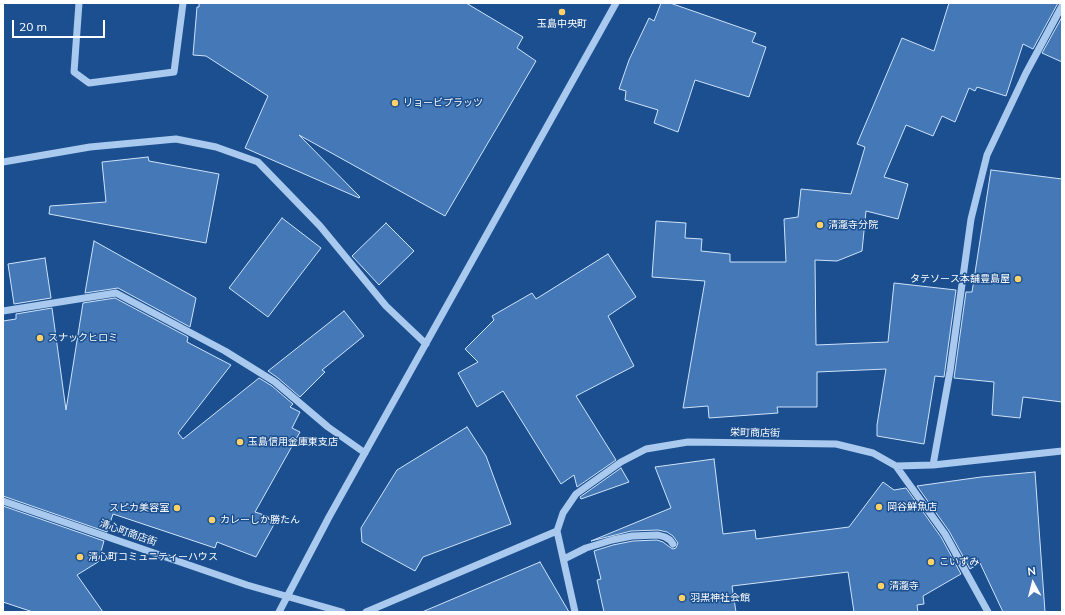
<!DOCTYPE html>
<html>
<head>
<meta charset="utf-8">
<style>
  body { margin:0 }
  #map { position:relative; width:1065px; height:615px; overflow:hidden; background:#1b4f8f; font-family:Mulish,sans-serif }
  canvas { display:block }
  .frame { position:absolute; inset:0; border:4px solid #fff; pointer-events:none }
  .north { position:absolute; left:1013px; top:563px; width:40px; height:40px; -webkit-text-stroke:3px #1b4f8f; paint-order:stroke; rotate:353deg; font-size:11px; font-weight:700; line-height:16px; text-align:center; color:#fff }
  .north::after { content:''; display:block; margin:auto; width:14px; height:18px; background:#fff; clip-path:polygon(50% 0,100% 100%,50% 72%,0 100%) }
  .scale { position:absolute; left:12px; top:20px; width:93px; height:18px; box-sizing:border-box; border:2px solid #fff; border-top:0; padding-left:5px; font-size:12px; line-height:14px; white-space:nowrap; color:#fff; -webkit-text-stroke:3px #1b4f8f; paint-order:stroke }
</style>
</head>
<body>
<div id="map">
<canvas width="1065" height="615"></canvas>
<div class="frame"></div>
<div class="north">N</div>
<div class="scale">20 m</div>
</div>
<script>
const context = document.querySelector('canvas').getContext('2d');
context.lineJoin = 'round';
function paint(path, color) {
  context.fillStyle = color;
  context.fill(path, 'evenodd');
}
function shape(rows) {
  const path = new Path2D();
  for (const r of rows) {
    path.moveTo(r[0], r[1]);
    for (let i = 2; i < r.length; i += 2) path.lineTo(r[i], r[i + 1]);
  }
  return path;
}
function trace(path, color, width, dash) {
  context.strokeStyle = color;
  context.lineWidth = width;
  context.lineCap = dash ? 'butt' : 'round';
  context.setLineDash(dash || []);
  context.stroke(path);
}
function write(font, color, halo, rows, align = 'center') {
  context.font = font + ' Mulish,"Noto Sans JP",sans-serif';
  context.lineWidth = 3;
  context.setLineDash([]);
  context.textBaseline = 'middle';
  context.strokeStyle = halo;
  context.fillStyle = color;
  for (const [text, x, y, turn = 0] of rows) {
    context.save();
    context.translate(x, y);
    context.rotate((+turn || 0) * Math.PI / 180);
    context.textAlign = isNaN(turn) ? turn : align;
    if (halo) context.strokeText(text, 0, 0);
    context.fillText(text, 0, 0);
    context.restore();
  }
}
const building = shape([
  [199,3,466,3,523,37,517,48,536,61,445,216,299,135,360,197,359,198,245,148,268,96,206,56,193,55,197,7,199,7,199,3],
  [661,3,670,3,756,33,752,42,766,47,749,97,695,80,678,132,654,123,658,110,625,100,626,91,619,89,629,60,649,18,654,21,661,3],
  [949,3,1058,3,1033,49,1023,44,1006,96,977,87,975,91,969,88,955,122,942,116,933,136,906,125,884,177,908,184,898,219,866,211,862,251,837,261,815,260,816,345,888,342,894,283,956,290,944,377,935,376,924,444,877,436,877,425,886,369,817,372,817,407,777,407,778,413,709,418,708,406,683,408,705,281,652,277,656,221,686,223,685,238,702,239,701,251,730,254,730,262,786,262,784,219,798,217,801,189,851,194,865,147,857,144,902,38,934,51,949,3],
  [1062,17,1062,62,1042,53,1062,17],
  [148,157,149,161,219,174,206,243,49,214,50,206,106,202,102,162,148,157],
  [991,170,1062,179,1062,402,1023,397,1020,418,992,415,994,382,954,378,966,292,972,292,991,170],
  [282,218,321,248,268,317,229,288,282,218],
  [386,223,414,251,379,285,352,256,386,223],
  [94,241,196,298,190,327,118,288,85,293,94,241],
  [608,254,636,297,608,316,634,366,576,396,616,460,577,487,574,475,561,484,503,391,477,407,458,373,478,362,465,349,494,320,492,316,532,293,536,299,608,254],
  [45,258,51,298,14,304,8,264,45,258],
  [115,298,188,337,187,342,231,365,178,433,183,439,259,378,272,386,293,404,290,407,300,412,292,428,300,432,255,512,277,519,256,557,217,542,215,548,113,514,107,532,3,496,3,321,16,319,16,314,52,308,66,410,83,303,115,298],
  [344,311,364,336,322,370,325,372,300,397,278,378,268,371,344,311],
  [467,427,486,456,511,524,423,557,415,571,362,542,361,528,397,470,467,427],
  [714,459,723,534,755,530,756,539,849,527,883,482,894,490,906,488,941,537,961,574,923,596,924,604,917,605,918,612,854,612,848,572,732,586,736,612,604,612,597,580,601,579,594,551,613,545,633,541,657,540,663,542,671,548,673,549,676,548,678,543,673,536,667,532,658,530,631,531,591,541,671,508,655,467,714,459],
  [621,468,629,482,581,499,580,497,621,468],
  [1035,472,1045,612,1003,612,980,563,970,569,949,531,917,486,981,477,1035,472],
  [3,506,104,541,98,562,77,575,103,612,33,612,3,602,3,506],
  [540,562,569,612,422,612,540,562]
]);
paint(building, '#4478b7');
trace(building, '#cfe3fa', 1);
trace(shape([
  [79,3,74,72,89,83,174,72,183,3],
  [3,162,90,147,176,139,216,147,258,162,320,226,386,306,426,344],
  [3,311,116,293,225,351,275,382,328,427,365,453],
  [933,465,950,371,971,219,987,155,1026,73,1062,6],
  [896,466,933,465,1062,451],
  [3,501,247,585,342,612],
  [564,559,586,548,612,540,632,536,658,535,665,537,670,540,673,544],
  [279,612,329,517,616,3],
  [366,612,557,531],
  [575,612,557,531,563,513,576,494,621,462,646,449,688,442,836,444,873,453,896,466,945,534,988,612]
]), '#a9c9ee', 7);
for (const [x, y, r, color] of [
  [562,12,4,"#ffd166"],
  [395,103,4,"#ffd166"],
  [820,225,4,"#ffd166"],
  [1018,279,4,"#ffd166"],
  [40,338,4,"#ffd166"],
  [240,442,4,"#ffd166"],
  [879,507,4,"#ffd166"],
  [177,508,4,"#ffd166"],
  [212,520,4,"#ffd166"],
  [80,557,4,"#ffd166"],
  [931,562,4,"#ffd166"],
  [881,586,4,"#ffd166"],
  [682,598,4,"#ffd166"]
]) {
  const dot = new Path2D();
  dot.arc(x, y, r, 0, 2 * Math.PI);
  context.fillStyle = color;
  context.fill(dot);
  trace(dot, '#1b4f8f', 1.5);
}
write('10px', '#fff', '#1b4f8f', [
  ["玉島中央町",562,24,"center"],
  ["リョービプラッツ",403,103],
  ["清瀧寺分院",828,225],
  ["タテソース本舗豊島屋",1010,279,"right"],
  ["スナックヒロミ",48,338],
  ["玉島信用金庫東支店",248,442],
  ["岡谷鮮魚店",887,507],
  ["スピカ美容室",169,508,"right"],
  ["カレーしか勝たん",220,520],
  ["清心町コミュニティーハウス",88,557],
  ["こいずみ",939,562],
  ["清瀧寺",889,586],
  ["羽黒神社会館",690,598]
], 'left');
write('10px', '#fff', '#1b4f8f', [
  ["栄町商店街",755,433,1],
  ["清心町商店街",128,533,19]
]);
</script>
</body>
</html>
